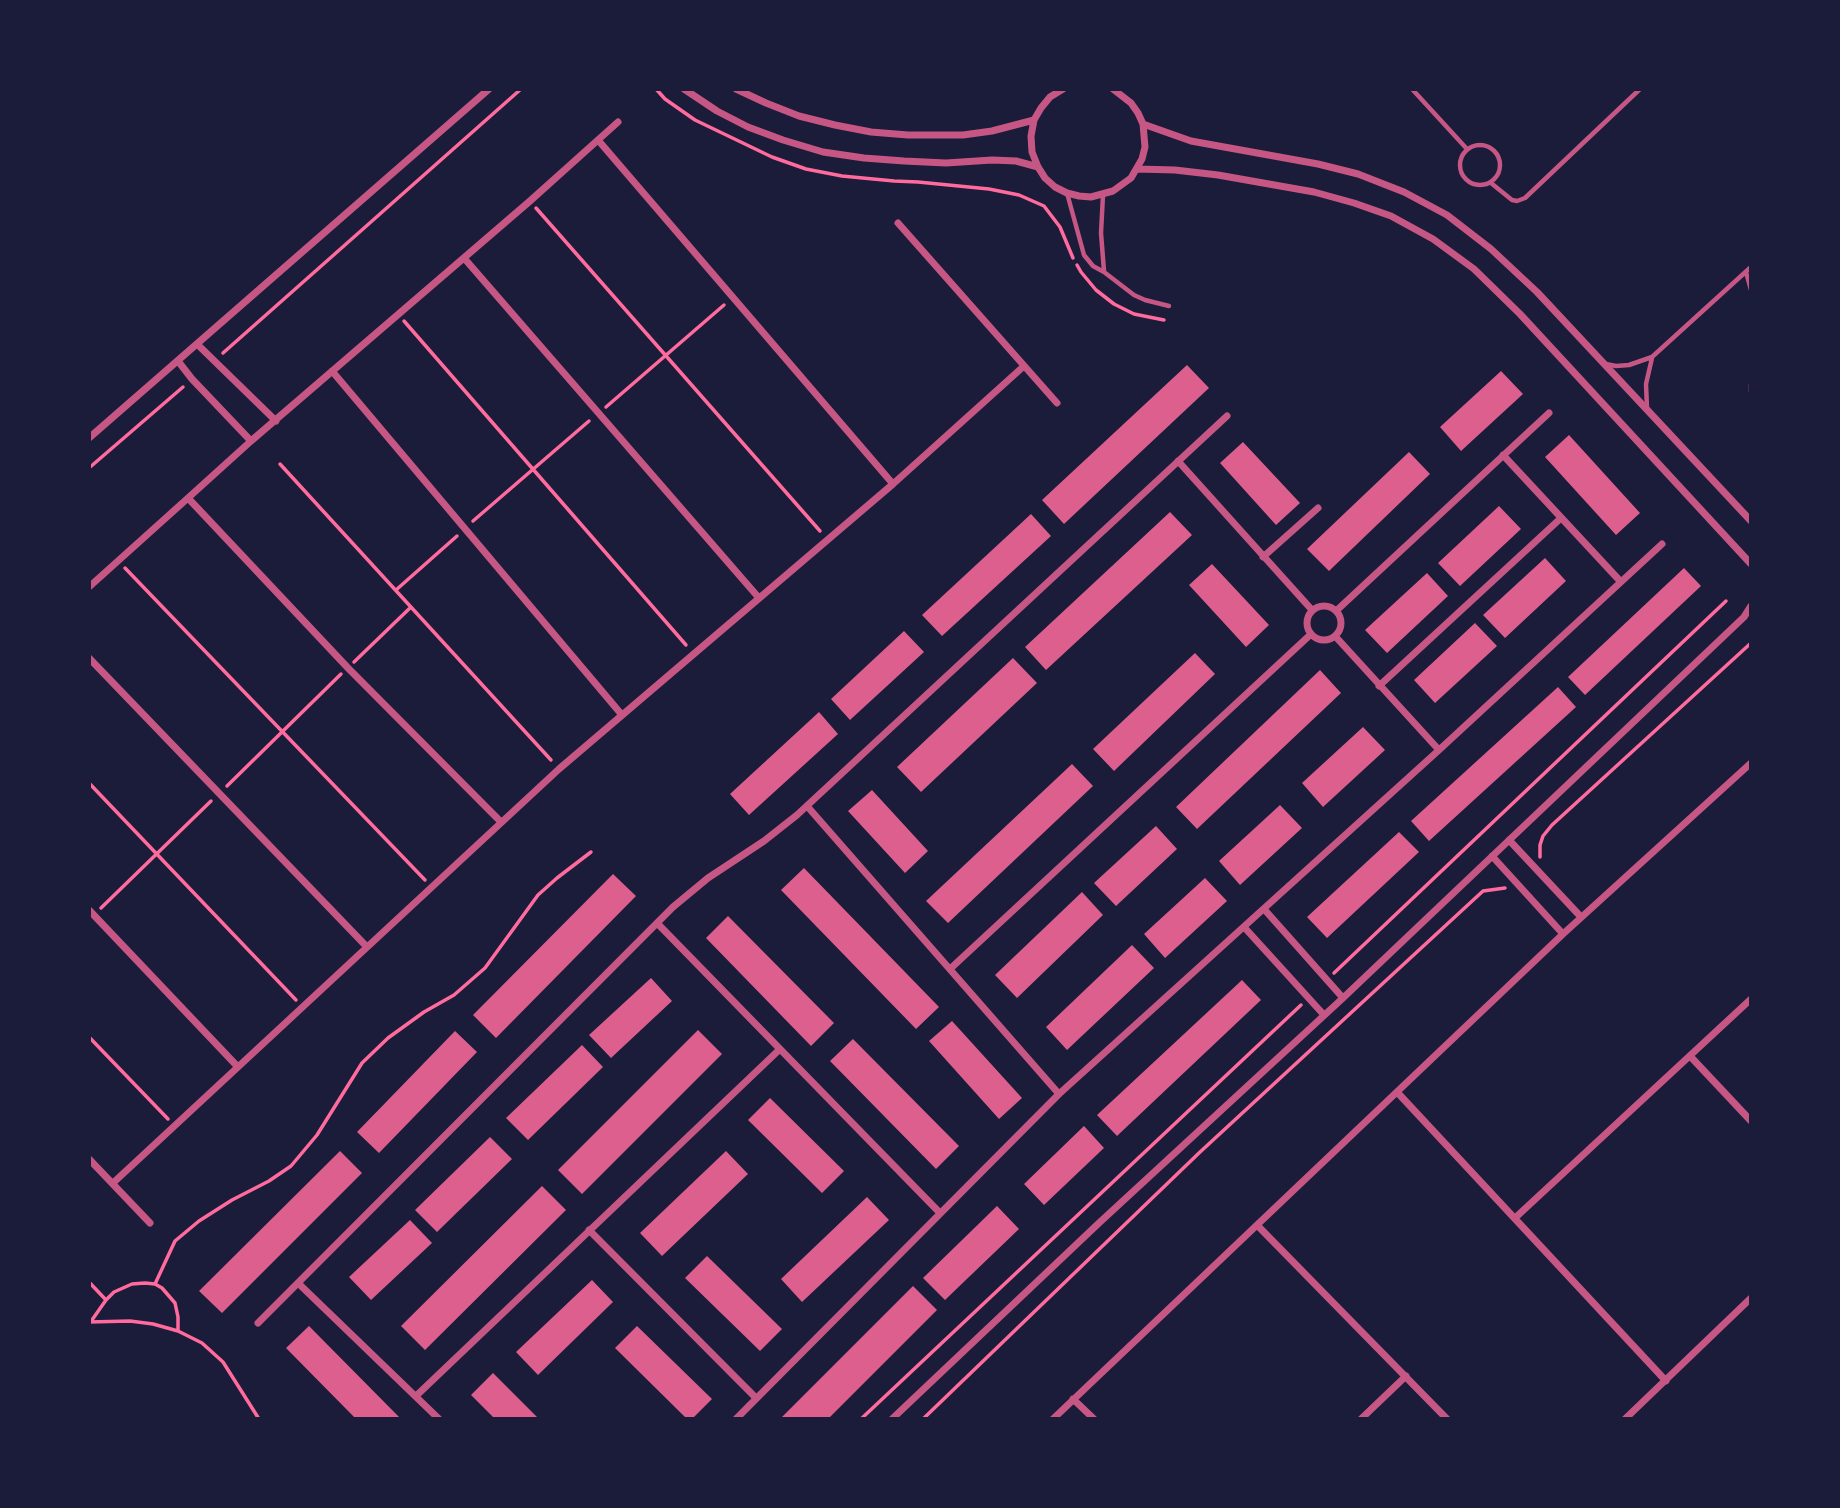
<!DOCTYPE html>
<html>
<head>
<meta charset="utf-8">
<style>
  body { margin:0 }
  #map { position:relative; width:1840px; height:1508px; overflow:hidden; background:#1b1b3a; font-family:Inter,sans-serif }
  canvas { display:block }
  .frame { position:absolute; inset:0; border:91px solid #1b1b3a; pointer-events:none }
</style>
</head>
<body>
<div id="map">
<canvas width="1840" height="1508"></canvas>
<div class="frame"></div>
</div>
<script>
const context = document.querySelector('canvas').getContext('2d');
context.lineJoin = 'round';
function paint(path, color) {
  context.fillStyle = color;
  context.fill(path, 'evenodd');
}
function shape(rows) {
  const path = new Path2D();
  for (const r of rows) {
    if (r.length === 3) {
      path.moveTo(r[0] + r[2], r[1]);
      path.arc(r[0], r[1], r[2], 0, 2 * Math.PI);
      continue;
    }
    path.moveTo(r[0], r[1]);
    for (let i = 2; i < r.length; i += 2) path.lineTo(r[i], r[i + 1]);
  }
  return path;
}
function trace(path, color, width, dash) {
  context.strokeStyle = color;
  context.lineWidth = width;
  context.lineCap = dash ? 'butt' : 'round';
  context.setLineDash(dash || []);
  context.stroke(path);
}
paint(shape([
  [1187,365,1209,388,1064,524,1042,500],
  [1501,371,1523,394,1461,451,1440,427],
  [1569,435,1640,513,1616,535,1545,457],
  [1243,442,1300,503,1276,525,1220,463],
  [1409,452,1430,474,1329,571,1307,549],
  [1499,506,1521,529,1460,586,1438,563],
  [1170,512,1192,535,1046,670,1025,647],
  [1031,514,1051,536,942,636,922,615],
  [1545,558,1566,581,1505,638,1483,615],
  [1212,564,1269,625,1246,647,1189,585],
  [1684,568,1701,586,1585,695,1568,677],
  [1427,573,1448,596,1387,653,1365,630],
  [1475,623,1497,646,1435,703,1414,680],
  [904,631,924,652,850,720,831,699],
  [1195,653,1215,674,1114,771,1093,749],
  [1013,658,1037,683,921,792,897,767],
  [1320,670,1341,693,1197,829,1176,807],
  [1558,687,1576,707,1429,841,1411,821],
  [819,712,838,734,749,815,730,794],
  [1363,727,1385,750,1323,807,1302,783],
  [1072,764,1093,786,948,923,926,901],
  [872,790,928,851,905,873,848,811],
  [1280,805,1302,828,1240,885,1219,861],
  [1156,826,1177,849,1116,906,1094,883],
  [1399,832,1419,852,1327,938,1307,917],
  [804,868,939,1007,916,1029,781,890],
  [613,874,636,896,496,1038,473,1015],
  [1205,878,1227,901,1165,958,1144,934],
  [1082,892,1103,915,1017,998,995,975],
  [728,916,834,1023,811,1046,706,938],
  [1132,945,1154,968,1067,1050,1046,1027],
  [651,978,672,1001,611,1058,589,1035],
  [1242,980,1261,1000,1117,1136,1097,1115],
  [952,1021,1022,1098,999,1119,929,1041],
  [698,1030,722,1054,582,1194,558,1170],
  [455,1031,477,1052,379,1153,357,1132],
  [853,1039,959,1146,936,1169,830,1061],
  [582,1045,603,1067,528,1140,506,1118],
  [770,1098,844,1171,822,1193,748,1120],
  [1084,1126,1104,1148,1044,1205,1024,1184],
  [490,1137,512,1159,437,1232,415,1210],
  [340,1151,362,1173,222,1313,199,1291],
  [726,1151,748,1174,662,1256,640,1233],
  [542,1186,566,1210,425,1350,401,1326],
  [867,1197,889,1220,802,1302,781,1279],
  [997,1206,1019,1229,945,1300,923,1278],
  [410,1220,432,1243,371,1300,349,1277],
  [707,1256,782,1329,760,1351,685,1278],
  [592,1280,613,1302,538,1375,516,1352],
  [913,1286,937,1310,828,1419,780,1419],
  [309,1326,401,1419,356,1419,286,1348],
  [637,1326,712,1399,692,1419,687,1419,615,1348],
  [493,1373,539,1419,495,1419,471,1395]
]), '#dd5f8e');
trace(shape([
  [656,89,665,99,695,120,772,157,806,169,842,176,894,181,918,182,989,189,1019,195,1044,206,1060,227,1073,258],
  [536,208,820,531],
  [1077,265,1081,272,1096,290,1114,304,1134,314,1164,320],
  [404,321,686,645],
  [223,353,521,89],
  [606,407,724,305],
  [280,464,551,760],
  [89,468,183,387],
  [473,521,589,421],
  [125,568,425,880],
  [396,590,457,536],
  [354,662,411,607],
  [89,783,296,1000],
  [227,786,341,674],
  [1540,857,1540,845,1543,836,1552,825,1751,643],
  [101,908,211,801],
  [1334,973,1726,601],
  [89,1037,168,1119],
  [89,1282,106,1300],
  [155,1284,175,1241,199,1221,232,1200,269,1181,291,1166,317,1135,362,1063,388,1038,424,1012,454,995,485,968,538,895,557,878,591,852],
  [92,1320,106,1300,114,1292,132,1284,145,1283,155,1284,162,1288,175,1303,178,1317,178,1331],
  [89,1322,130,1321,153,1324,178,1331,202,1343,223,1362,259,1419],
  [861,1419,1301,1005],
  [923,1419,1199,1153,1483,891,1505,888]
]), '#ff6b9d', 3.5);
trace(shape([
  [1412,89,1467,149],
  [1480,165,20],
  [1491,183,1512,200,1517,201,1525,198,1640,89],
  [1067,193,1084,255,1093,266,1104,272,1134,295,1145,300,1169,306],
  [1103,195,1101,233,1104,271],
  [1746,272,1751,290],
  [1606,364,1616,366,1629,365,1652,357,1751,267],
  [1751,384,1751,392],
  [1647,408,1646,384,1652,358]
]), '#c65784', 4.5);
trace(shape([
  [684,89,717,111,748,127,783,140,823,152,864,158,904,161,946,163,992,160,1016,161,1038,167],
  [736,89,766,103,799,116,835,125,871,132,908,135,963,135,992,131,1034,120],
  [1063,89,1050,97,1041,108,1034,120,1031,136,1032,152,1038,167,1045,178,1055,187,1067,193,1079,196,1091,197,1113,191,1131,178,1142,159,1145,147,1143,124,1138,113,1131,103,1113,89],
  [1143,124,1191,141,1318,164,1358,174,1404,192,1447,215,1491,249,1537,292,1751,521],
  [598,140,893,484],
  [1137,169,1175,170,1218,175,1314,192,1354,203,1391,216,1433,239,1474,269,1520,314,1751,564],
  [898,223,1057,403],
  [464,258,759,598],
  [197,344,276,421],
  [178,361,192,379,251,441],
  [332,371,622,715],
  [89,438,489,89],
  [1503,455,1621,582],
  [1178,461,1312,610],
  [188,498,251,441,530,201,618,122],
  [1263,557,1318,508],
  [89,587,188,498,348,668,501,822],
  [1324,623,17],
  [1336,611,1549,413],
  [1335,636,1439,750],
  [89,658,367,947],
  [1379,686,1561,518],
  [807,806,1059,1094],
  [1509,840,1581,917],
  [1492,856,1563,934],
  [1264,909,1343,998],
  [89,910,238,1067],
  [657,923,940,1213],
  [1244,927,1324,1015],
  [950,969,1310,635],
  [1690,1056,1751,1121],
  [1397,1092,1666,1381],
  [89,1159,150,1223],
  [113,1183,559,769,893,484,1024,366],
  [1515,1218,1751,999],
  [1257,1225,1447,1419],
  [589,1230,756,1398],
  [298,1283,439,1419],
  [258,1323,673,907,708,878,764,841,797,815,1227,416],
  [416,1396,780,1049],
  [1073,1399,1094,1419],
  [736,1419,1059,1094,1439,750,1662,544],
  [892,1419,1099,1223,1343,998,1744,617,1751,606],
  [1053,1419,1563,934,1751,763],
  [1361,1419,1406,1376],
  [1625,1419,1751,1298]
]), '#c65784', 7);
</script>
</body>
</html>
